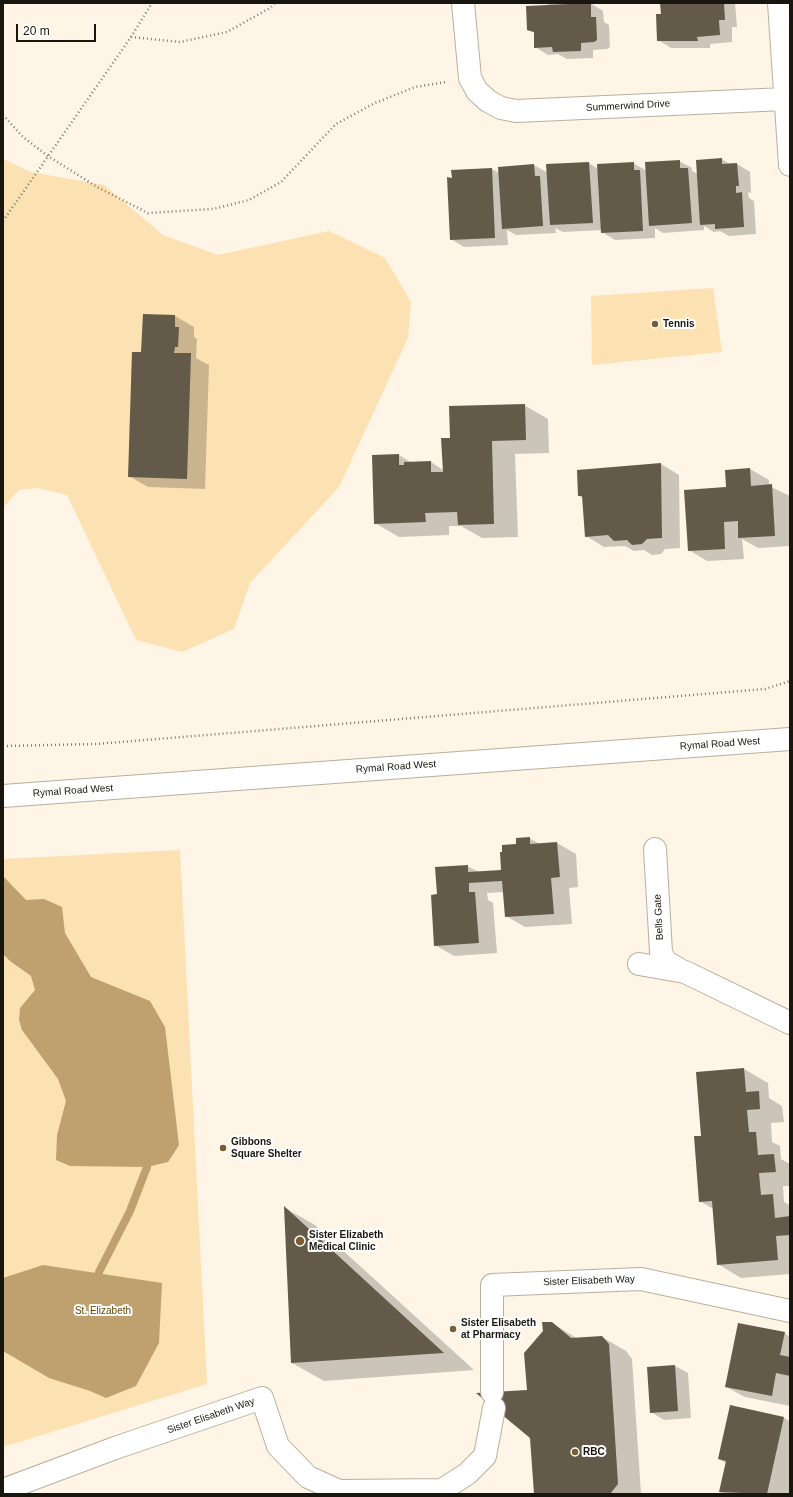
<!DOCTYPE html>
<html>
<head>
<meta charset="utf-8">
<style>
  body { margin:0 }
  #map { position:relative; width:793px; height:1497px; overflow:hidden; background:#fef5e6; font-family:Helvetica,sans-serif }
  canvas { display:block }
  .frame { position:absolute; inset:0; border:4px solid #19160f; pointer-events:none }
  .scale { position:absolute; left:16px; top:24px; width:80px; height:18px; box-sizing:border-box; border:2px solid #19160f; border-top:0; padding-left:5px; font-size:12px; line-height:14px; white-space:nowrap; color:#19160f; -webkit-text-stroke:3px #fff; paint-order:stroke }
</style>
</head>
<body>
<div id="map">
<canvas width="793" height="1497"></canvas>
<div class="frame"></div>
<div class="scale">20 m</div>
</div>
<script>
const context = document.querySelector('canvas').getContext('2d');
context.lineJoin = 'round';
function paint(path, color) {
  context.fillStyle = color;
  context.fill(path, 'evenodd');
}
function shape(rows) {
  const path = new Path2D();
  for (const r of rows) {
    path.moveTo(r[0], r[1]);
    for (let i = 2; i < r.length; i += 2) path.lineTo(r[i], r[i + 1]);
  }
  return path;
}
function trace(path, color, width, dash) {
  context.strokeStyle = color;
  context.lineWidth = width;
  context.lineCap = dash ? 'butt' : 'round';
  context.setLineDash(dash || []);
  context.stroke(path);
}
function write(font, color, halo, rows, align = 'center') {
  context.font = font + ' Helvetica,sans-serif';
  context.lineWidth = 4;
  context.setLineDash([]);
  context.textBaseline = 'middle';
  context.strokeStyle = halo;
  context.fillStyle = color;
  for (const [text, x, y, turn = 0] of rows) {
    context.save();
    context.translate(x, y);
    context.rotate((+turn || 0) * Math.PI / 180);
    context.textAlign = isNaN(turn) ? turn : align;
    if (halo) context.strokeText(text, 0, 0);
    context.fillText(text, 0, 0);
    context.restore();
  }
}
paint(shape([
  [3,159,31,172,104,185,163,235,218,255,329,231,385,258,411,302,408,338,339,487,250,583,234,629,182,652,136,640,67,495,38,488,19,490,3,508],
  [713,288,722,352,592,365,591,296],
  [180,850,207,1384,3,1447,3,859]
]), '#fce1b3');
paint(shape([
  [3,876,26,900,44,899,62,907,65,933,91,977,150,1001,165,1027,179,1145,168,1162,147,1167,70,1166,56,1160,57,1135,66,1101,58,1079,22,1030,19,1020,20,1008,35,990,31,976,10,961,3,954],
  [43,1265,162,1283,159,1343,136,1386,106,1398,90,1391,49,1378,3,1351,3,1278]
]), '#bea16e');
paint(shape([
  [545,3,590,3,603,11,604,22,609,25,610,47,607,49,593,50,593,58,567,59,558,54,548,55,535,47,535,33,528,30,550,6],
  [661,3,735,3,737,27,732,27,732,42,710,44,710,48,671,48,658,40,662,15],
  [722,159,731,165,737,164,750,172,751,193,748,192,749,198,754,201,756,234,729,236,720,231,714,232,704,226,704,230,663,233,655,228,655,238,615,240,602,232,602,230,563,232,555,228,556,233,516,235,507,230,508,245,464,247,451,239,453,179,492,169,499,173,534,165,548,173,589,163,598,169,633,163,647,171,679,161,692,168,692,171,698,174],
  [144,315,175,316,194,327,194,337,197,339,196,358,209,365,205,489,148,487,129,476,142,353],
  [524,405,548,419,549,453,515,454,518,537,482,538,461,526,449,526,449,535,399,537,375,523,399,455,412,463,431,462,443,470,451,439],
  [661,464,679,475,680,548,665,549,661,554,652,555,644,550,634,551,625,546,604,547,586,536,583,498,579,496],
  [750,469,769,480,769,486,790,496,790,546,758,548,742,539,744,559,707,561,689,550,727,488],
  [529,838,540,844,557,843,576,854,578,887,569,888,572,924,525,927,506,916,504,892,487,893,488,900,493,903,497,953,454,956,435,945,438,895,467,866,479,872,502,871,517,845],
  [744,1069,768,1083,769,1098,782,1106,784,1122,771,1123,772,1142,780,1146,781,1159,790,1164,790,1186,783,1186,784,1202,790,1205,790,1274,741,1278,718,1264,713,1209,700,1201,702,1136,697,1073],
  [285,1208,315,1225,474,1370,324,1381,292,1363],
  [552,1323,578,1339,602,1337,626,1351,632,1359,641,1494,535,1494,528,1391],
  [784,1333,790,1337,790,1406,745,1397,726,1387],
  [675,1366,688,1373,691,1418,664,1420,651,1412],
  [784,1418,790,1421,790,1494,724,1494,720,1492,726,1463,719,1459]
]), '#0003');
trace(shape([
  [99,1272,130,1211,147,1167]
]), '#bea16e', 8);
paint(shape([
  [591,3,591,17,596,17,597,40,594,42,581,43,581,51,553,52,552,47,534,48,534,32,527,30,526,6],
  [660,3,724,3,725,20,719,20,720,35,697,37,698,41,657,41,656,14,661,14],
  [722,158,722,164,737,163,739,186,736,186,736,193,742,192,744,227,715,229,715,224,700,225,696,160],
  [680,160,680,168,688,168,692,223,649,226,645,162],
  [589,162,593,223,550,225,546,164],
  [634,162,634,170,640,170,643,231,601,233,597,164],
  [534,164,535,176,540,176,543,226,502,229,498,167],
  [492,168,495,238,450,240,447,177,452,178,451,170],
  [143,314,175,315,175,327,179,327,178,347,175,347,174,353,191,353,187,479,128,477,132,352,141,352],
  [525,404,526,440,492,441,494,524,458,525,457,512,425,513,426,522,374,524,372,455,399,454,399,465,404,465,404,462,431,461,431,472,443,472,441,438,450,438,449,406],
  [661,463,662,538,647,539,642,544,632,545,627,540,614,541,608,535,585,537,582,496,578,496,577,470],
  [750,468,751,486,772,484,775,536,738,538,738,521,724,522,725,549,688,551,684,490,726,487,725,470],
  [530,837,530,844,557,842,560,877,551,878,554,914,505,917,502,881,469,883,469,892,475,892,479,943,434,946,431,895,437,894,435,867,468,865,468,872,501,870,500,852,502,852,502,845,516,844,516,838],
  [744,1068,746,1092,759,1091,760,1109,747,1110,749,1132,756,1132,758,1155,774,1154,776,1172,759,1173,761,1195,773,1194,775,1218,790,1216,790,1235,776,1236,778,1260,717,1265,712,1201,699,1202,694,1136,701,1136,696,1072],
  [284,1206,444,1353,291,1363],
  [542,1322,552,1322,571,1338,602,1336,609,1344,618,1484,610,1494,534,1494,530,1438,476,1393,527,1390,524,1353,543,1331],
  [738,1323,785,1332,780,1355,790,1357,790,1376,776,1373,772,1396,725,1387],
  [675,1365,678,1411,650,1413,647,1367],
  [730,1405,784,1417,767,1494,719,1492,726,1461,718,1459]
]), '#635a4a');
const minor = shape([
  [463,3,470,78,477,91,488,101,501,108,516,111,785,99],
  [779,3,790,165],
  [655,849,661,952,665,961,682,971],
  [639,964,685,972,790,1023],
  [492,1392,492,1285,641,1279,790,1311],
  [3,1490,115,1448,262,1398,278,1446,308,1477,339,1491,442,1490,467,1474,485,1456,494,1408]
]);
const secondary = shape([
  [3,796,790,739]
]);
trace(minor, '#baaf9d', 24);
trace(secondary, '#baaf9d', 24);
trace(shape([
  [131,37,180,42,227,32,270,8,275,3],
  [3,115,23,137,48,156,97,187,148,213,213,209,249,200,281,182,336,124,375,103,415,87,446,82],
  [3,221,131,37,152,3],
  [3,746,96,744,231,733,765,689,790,681]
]), '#807b70', 2.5, [1, 3]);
trace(minor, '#fff', 22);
trace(secondary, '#fff', 22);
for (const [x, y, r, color] of [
  [655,324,4,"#795f30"],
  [223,1148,4,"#795f30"],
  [300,1241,5,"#795f30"],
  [453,1329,4,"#795f30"],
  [575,1452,4,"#795f30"]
]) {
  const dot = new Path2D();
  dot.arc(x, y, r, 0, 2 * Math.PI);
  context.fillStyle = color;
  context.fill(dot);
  trace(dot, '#fff', 1.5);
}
write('10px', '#19160f', '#fff', [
  ["Summerwind Drive",628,106,-3],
  ["Rymal Road West",720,744,-4],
  ["Rymal Road West",396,767,-4],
  ["Rymal Road West",73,791,-4],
  ["Bells Gate",659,917,-93],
  ["Sister Elisabeth Way",589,1281,-2],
  ["Sister Elisabeth Way",211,1416,-19]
]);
write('bold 10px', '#19160f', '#fff', [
  ["Tennis",663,324],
  ["Gibbons",231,1142],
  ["Square Shelter",231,1154],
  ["Sister Elizabeth",309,1235],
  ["Medical Clinic",309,1247],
  ["Sister Elisabeth",461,1323],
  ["at Pharmacy",461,1335],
  ["RBC",583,1452]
], 'left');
write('10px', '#644603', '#fff', [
  ["St. Elizabeth",103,1311]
]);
</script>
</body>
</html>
